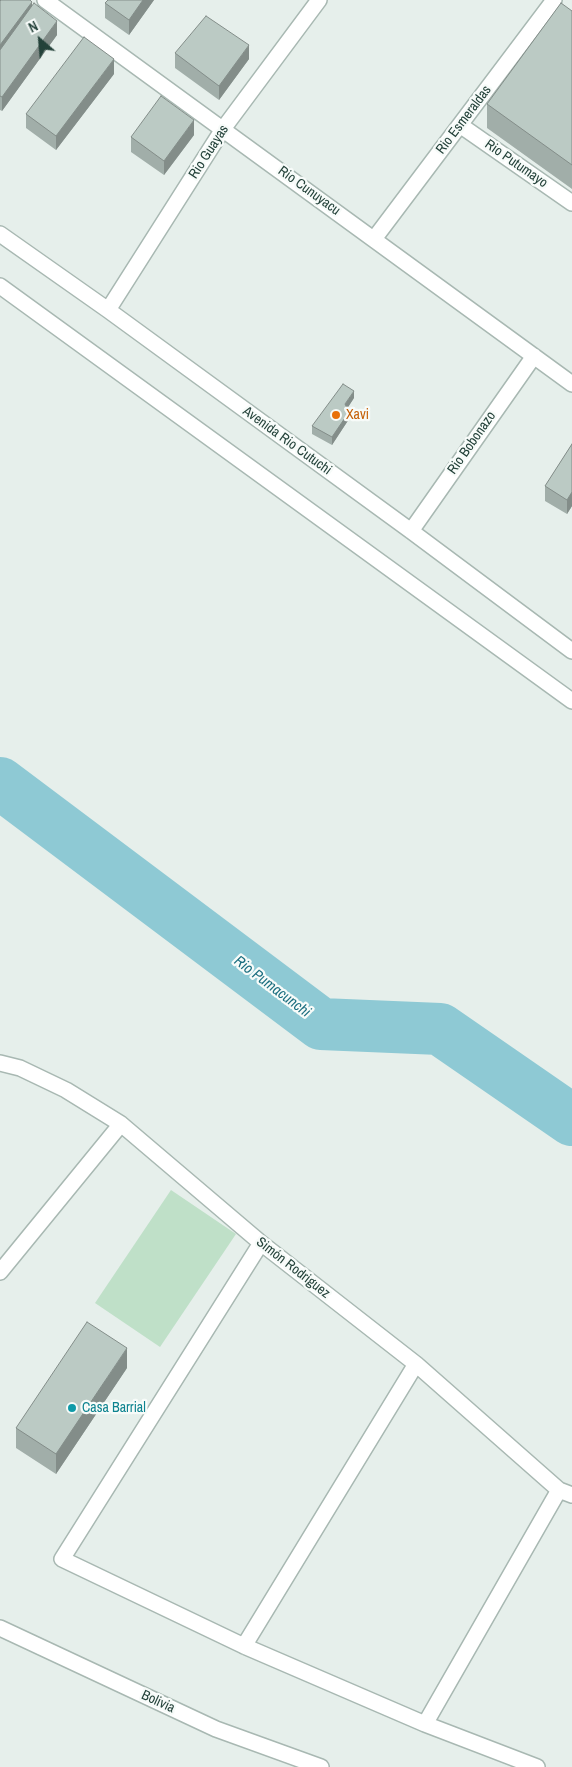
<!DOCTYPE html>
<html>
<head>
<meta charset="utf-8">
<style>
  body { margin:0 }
  #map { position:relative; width:572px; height:1767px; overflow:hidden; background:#e6efeb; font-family:"Archivo Narrow",sans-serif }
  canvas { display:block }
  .north { position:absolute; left:15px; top:15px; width:50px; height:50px; -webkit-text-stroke:4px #f7fbf9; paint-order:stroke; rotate:333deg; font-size:14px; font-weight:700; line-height:20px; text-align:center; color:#24423a }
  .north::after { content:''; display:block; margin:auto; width:18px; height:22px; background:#24423a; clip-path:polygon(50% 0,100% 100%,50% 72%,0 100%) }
</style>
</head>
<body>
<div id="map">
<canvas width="572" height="1767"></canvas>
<div class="north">N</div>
</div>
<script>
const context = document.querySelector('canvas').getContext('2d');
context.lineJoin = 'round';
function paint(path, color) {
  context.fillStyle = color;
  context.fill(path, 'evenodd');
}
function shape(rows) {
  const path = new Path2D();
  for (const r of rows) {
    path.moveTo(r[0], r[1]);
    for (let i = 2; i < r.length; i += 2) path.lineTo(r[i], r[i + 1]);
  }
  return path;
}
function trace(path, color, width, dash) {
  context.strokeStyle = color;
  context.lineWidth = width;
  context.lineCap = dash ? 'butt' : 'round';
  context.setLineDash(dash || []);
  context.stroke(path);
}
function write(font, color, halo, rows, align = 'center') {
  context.font = font + ' "Archivo Narrow",sans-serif';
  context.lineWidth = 4.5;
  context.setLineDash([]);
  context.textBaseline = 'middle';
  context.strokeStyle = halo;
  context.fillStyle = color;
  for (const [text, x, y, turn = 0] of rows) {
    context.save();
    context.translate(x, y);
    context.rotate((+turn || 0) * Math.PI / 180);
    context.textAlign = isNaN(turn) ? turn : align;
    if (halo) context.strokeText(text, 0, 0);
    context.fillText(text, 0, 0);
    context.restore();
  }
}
paint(shape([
  [171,1190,236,1234,160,1347,95,1303]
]), '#bfe0c8');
trace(shape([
  [0,783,321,1024,440,1029,572,1120]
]), '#8ec9d4', 52);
const minor = shape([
  [45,0,572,384],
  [460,125,572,203],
  [0,234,108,310,411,531,572,651],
  [374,239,554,0],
  [0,286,572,701],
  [108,310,223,129,319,0],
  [411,531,534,356],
  [0,1063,20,1068,66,1090,121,1124,261,1243,416,1364,559,1490,572,1495],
  [261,1243,62,1559,244,1646,425,1724,537,1767],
  [0,1272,121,1124],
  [0,1628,216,1729,321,1767],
  [244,1646,416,1364],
  [425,1724,559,1490]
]);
trace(minor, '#a8b8b2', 18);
trace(minor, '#fff', 15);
paint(shape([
  [108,0,154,0,129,35,105,18,105,3],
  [0,1,32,7,57,35,2,111,0,110],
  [572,11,572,189,487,128,487,104],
  [175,53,249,59,219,100,175,68],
  [114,74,56,150,26,128,26,114],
  [194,135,164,175,131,152,131,137],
  [354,398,347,408,349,419,332,445,312,434,312,426],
  [572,444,572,506,567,514,545,501,545,486],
  [127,1368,56,1474,16,1448,16,1428]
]), '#a1aea9');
paint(shape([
  [143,0,154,0,129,35,129,20],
  [32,2,32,16,0,60,0,45],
  [57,21,57,35,2,111,2,97],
  [249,45,249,59,219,100,219,86],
  [114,59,114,74,56,150,56,136],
  [194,120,194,135,164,175,164,161],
  [354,391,354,398,345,412,345,404],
  [349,412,349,419,332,445,332,437],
  [572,492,572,506,567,514,567,500],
  [127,1348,127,1368,56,1474,56,1454]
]), '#838d89');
const building = shape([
  [1,0,30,0,32,2,0,45,0,1,1,0],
  [108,0,143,0,129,20,105,3,108,0],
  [34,3,57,21,2,97,0,96,0,50,34,3],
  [561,3,572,11,572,165,487,104,561,3],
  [206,16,249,45,219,86,175,53,206,16],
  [84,37,114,59,56,136,26,114,84,37],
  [161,96,194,120,164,161,131,137,161,96],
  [343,384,354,391,345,404,349,412,332,437,312,426,343,384],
  [572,444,572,492,567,500,545,486,572,444],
  [87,1322,127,1348,56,1454,16,1428,87,1322]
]);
paint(building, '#bbcac4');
trace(building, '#838d89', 1);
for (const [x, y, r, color] of [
  [336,415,5,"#e8710a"],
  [72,1408,5,"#0f9aa8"]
]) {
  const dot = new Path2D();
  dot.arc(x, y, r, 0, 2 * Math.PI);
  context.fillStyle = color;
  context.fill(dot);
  trace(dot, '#f7fbf9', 2);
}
write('14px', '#24423a', '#f7fbf9', [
  ["Rio Esmeraldas",464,120,-53],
  ["Rio Guayas",209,152,-57],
  ["Rio Putumayo",516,164,35],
  ["Rio Cunuyacu",309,191,36],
  ["Avenida Rio Cutuchi",287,441,36],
  ["Rio Bobonazo",472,443,-55],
  ["Simón Rodriguez",293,1268,38],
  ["Bolivia",158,1702,25]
]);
write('14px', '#c56008', '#f7fbf9', [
  ["Xavi",346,415]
], 'left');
write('14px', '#0d838f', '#f7fbf9', [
  ["Casa Barrial",82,1408]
], 'left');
write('italic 15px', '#1c6f80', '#f7fbf9', [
  ["Rio Pumacunchi",272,987,37]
]);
</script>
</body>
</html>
